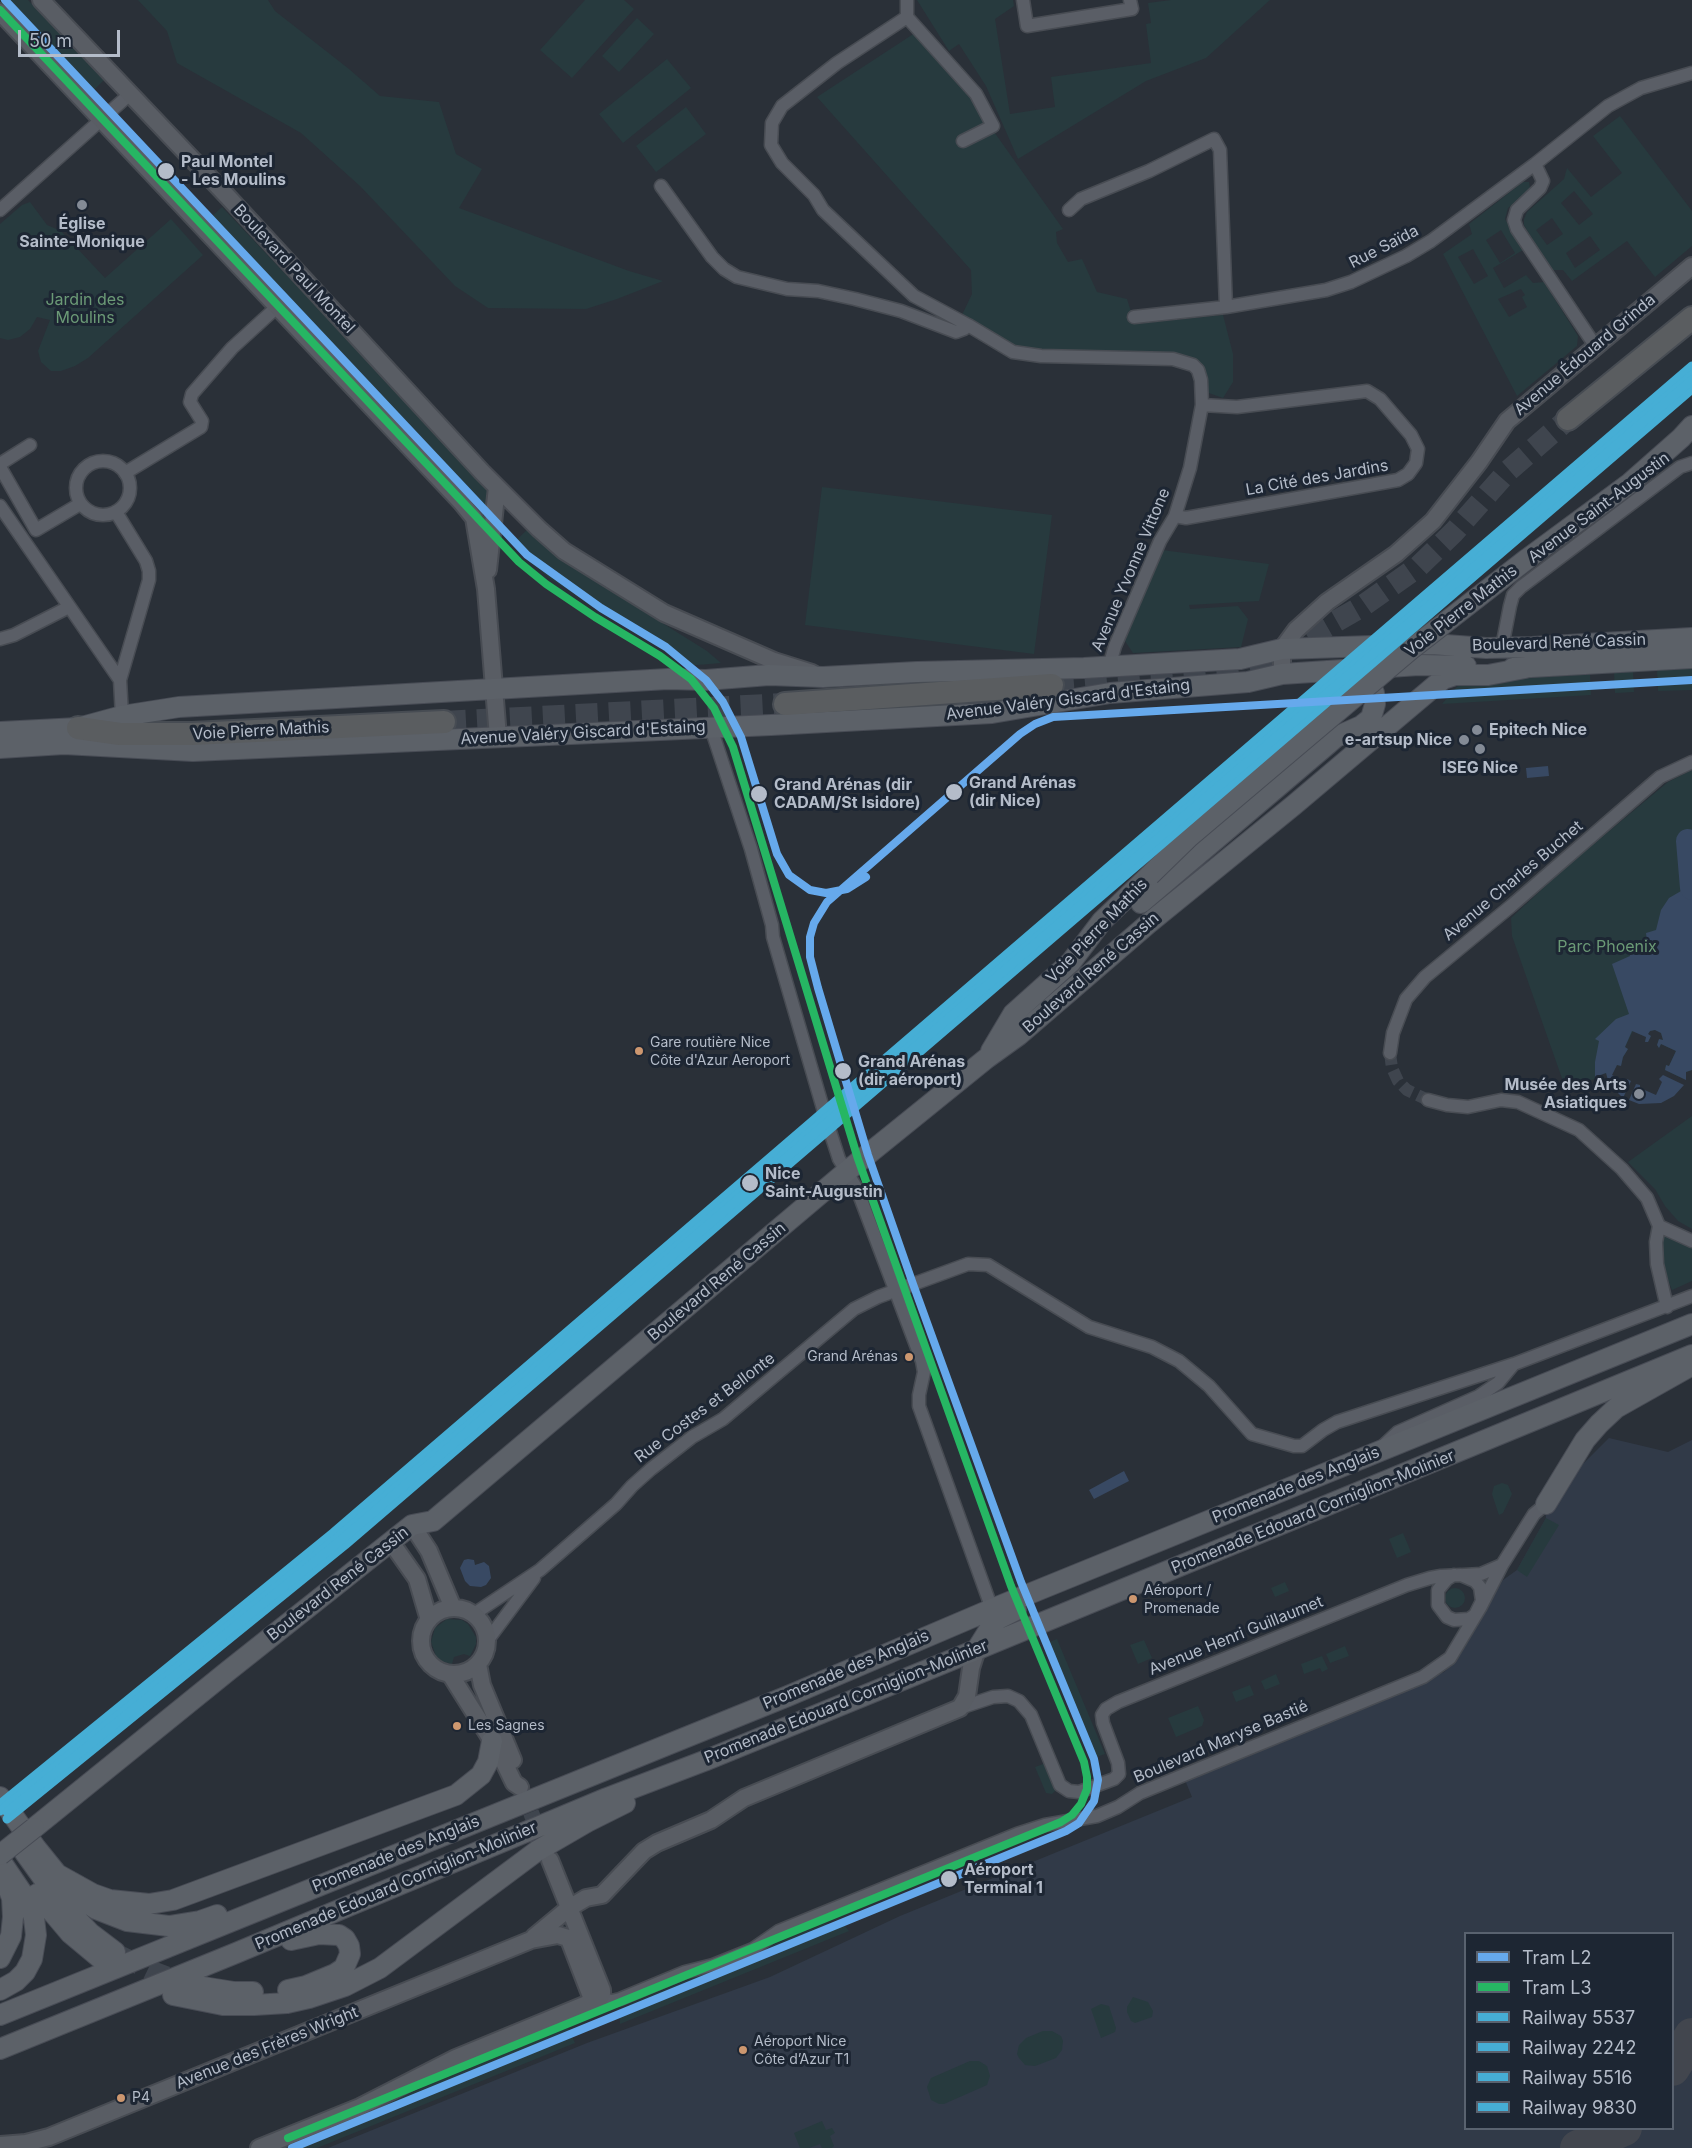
<!DOCTYPE html>
<html>
<head>
<meta charset="utf-8">
<style>
  body { margin:0 }
  #map { position:relative; width:1692px; height:2148px; overflow:hidden; background:#2a3038; font-family:Inter,sans-serif }
  canvas { display:block }
  .legend { position:absolute; left:1464px; top:1932px; width:210px; height:198px; box-sizing:border-box; background:#1d2633; border:2px solid #59626f; margin:0; padding:8px 10px; list-style:none; font-size:18px; color:#b4bcc9 }
  .legend li { display:flex; align-items:center; gap:12px; height:30px }
  .legend b { width:30px; border:2px solid #59626f }
  .scale { position:absolute; left:18px; top:30px; width:102px; height:27px; box-sizing:border-box; border:3px solid #b4bcc9; border-top:0; padding-left:8px; font-size:18px; line-height:21px; white-space:nowrap; color:#b4bcc9; -webkit-text-stroke:4px #1d2633; paint-order:stroke }
</style>
</head>
<body>
<div id="map">
<canvas width="1692" height="2148"></canvas>
<ul class="legend">
<li><b style="height:8px;background:#66a9ec"></b>Tram L2</li>
<li><b style="height:8px;background:#26b663"></b>Tram L3</li>
<li><b style="height:8px;background:#46aed5"></b>Railway 5537</li>
<li><b style="height:8px;background:#46aed5"></b>Railway 2242</li>
<li><b style="height:8px;background:#46aed5"></b>Railway 5516</li>
<li><b style="height:8px;background:#46aed5"></b>Railway 9830</li>
</ul>
<div class="scale">50 m</div>
</div>
<script>
const context = document.querySelector('canvas').getContext('2d');
context.lineJoin = 'round';
function paint(path, color) {
  context.fillStyle = color;
  context.fill(path, 'evenodd');
}
function shape(rows) {
  const path = new Path2D();
  for (const r of rows) {
    if (r.length === 3) {
      path.moveTo(r[0] + r[2], r[1]);
      path.arc(r[0], r[1], r[2], 0, 2 * Math.PI);
      continue;
    }
    path.moveTo(r[0], r[1]);
    for (let i = 2; i < r.length; i += 2) path.lineTo(r[i], r[i + 1]);
  }
  return path;
}
function trace(path, color, width, dash) {
  context.strokeStyle = color;
  context.lineWidth = width;
  context.lineCap = dash ? 'butt' : 'round';
  context.setLineDash(dash || []);
  context.stroke(path);
}
function write(font, color, halo, rows, align = 'center') {
  context.font = font + ' Inter,sans-serif';
  context.lineWidth = 6;
  context.setLineDash([]);
  context.textBaseline = 'middle';
  context.strokeStyle = halo;
  context.fillStyle = color;
  for (const [text, x, y, turn = 0] of rows) {
    context.save();
    context.translate(x, y);
    context.rotate((+turn || 0) * Math.PI / 180);
    context.textAlign = isNaN(turn) ? turn : align;
    if (halo) context.strokeText(text, 0, 0);
    context.fillText(text, 0, 0);
    context.restore();
  }
}
paint(shape([
  [1609,1438,1668,1452,1692,1440,1692,2148,328,2148,587,2043,770,1977,900,1916,1192,1797,1185,1780,1444,1672,1456,1661,1469,1640,1474,1627,1503,1580,1517,1570,1546,1518,1545,1502],
  [1466,1934,1672,1934,1672,2128,1466,2128]
]), '#313a48');
paint(shape([
  [0,0,28,0,104,80,89,95],
  [138,0,268,0,275,11,349,69,380,96,439,102,456,154,482,169,459,208,629,271,663,281,617,299,586,309,488,308,455,286,360,186,301,133,177,63,167,31],
  [585,0,624,0,634,9,572,78,540,50],
  [917,0,1013,0,1014,6,995,19,1010,114,1055,107,1051,77,1151,63,1146,24,1151,23,1148,3,1171,0,1270,0,1206,58,1146,81,1018,159,986,86,959,44,949,51],
  [637,18,654,34,619,72,602,56],
  [921,29,1063,229,1056,232,1057,243,1068,262,1082,259,1097,292,1127,299,1135,324,1223,315,1233,354,1233,382,1223,398,1206,392,1201,369,1173,356,1015,349,962,315,972,294,971,270,817,97],
  [667,59,691,88,623,143,599,114],
  [686,107,706,134,656,172,636,146],
  [1620,116,1692,211,1692,246,1655,277,1627,241,1572,281,1563,270,1551,270,1524,225,1524,219,1527,212,1564,179,1567,168,1591,197,1622,173,1593,136],
  [1574,191,1593,214,1579,225,1561,203],
  [1552,218,1563,234,1547,245,1536,230],
  [1590,236,1600,250,1575,268,1566,253],
  [1523,182,1529,182,1530,188,1508,208,1505,219,1523,250,1493,268,1504,288,1526,275,1533,283,1544,282,1578,336,1577,346,1517,396,1443,254,1472,234,1469,224],
  [1501,230,1515,253,1500,263,1486,240],
  [1473,249,1488,276,1474,284,1458,257],
  [1521,289,1525,295,1522,297,1527,307,1509,317,1498,299],
  [30,202,47,225,61,231,105,278,171,219,203,255,88,358,75,366,61,371,51,371,41,362,38,351,50,320,37,317,30,329,20,337,8,340,0,338,0,224,22,205],
  [222,207,485,485,491,500,490,522,208,220],
  [822,487,1052,515,1034,654,805,625],
  [527,530,568,564,707,651,721,663,686,666,671,654,549,578,512,544],
  [1162,550,1269,564,1259,601,1189,605,1190,609,1238,606,1248,619,1241,647,1133,653,1125,641],
  [1692,668,1692,690,1658,691,1657,670],
  [1633,671,1634,692,1615,693,1614,672],
  [1590,674,1591,695,1442,704,1462,681],
  [1692,770,1692,1070,1686,1072,1686,1080,1665,1070,1666,1065,1669,1066,1676,1051,1661,1044,1659,1048,1657,1045,1659,1039,1663,1040,1661,1033,1655,1030,1650,1031,1648,1034,1651,1036,1648,1042,1645,1042,1646,1037,1633,1031,1625,1047,1628,1049,1623,1057,1621,1066,1617,1065,1611,1075,1606,1073,1595,1077,1595,1079,1565,1087,1512,936,1511,918,1565,868,1668,782],
  [1692,1116,1692,1229,1678,1221,1665,1206,1655,1189,1628,1162],
  [1666,1236,1692,1247,1692,1281,1672,1290,1663,1267,1661,1245,1663,1237],
  [1502,1483,1508,1485,1512,1494,1503,1513,1499,1515,1492,1494,1494,1486],
  [1546,1518,1559,1525,1527,1577,1517,1570],
  [1403,1533,1411,1552,1397,1558,1389,1539],
  [1285,1582,1289,1591,1275,1597,1271,1588],
  [1455,1598,10],
  [447,1619,462,1620,468,1624,476,1637,476,1644,470,1656,464,1654,454,1657,452,1664,441,1661,436,1656,431,1642,435,1628],
  [1057,1639,1105,1754,1091,1759,1044,1644],
  [1144,1640,1152,1658,1138,1664,1130,1645],
  [1345,1646,1349,1656,1330,1663,1326,1654],
  [1322,1656,1328,1669,1322,1672,1320,1668,1304,1674,1301,1664],
  [1276,1674,1280,1684,1265,1690,1261,1681],
  [1250,1685,1254,1695,1236,1702,1232,1692],
  [1198,1706,1204,1720,1202,1726,1176,1737,1168,1718],
  [1046,1763,1057,1789,1052,1794,1046,1793,1035,1767],
  [824,1924,836,1924,845,1926,849,1931,620,2024,620,2015,630,2004],
  [1133,1997,1148,2002,1153,2011,1152,2017,1135,2023,1131,2021,1127,2012,1127,2007],
  [1101,2004,1109,2006,1116,2028,1115,2032,1101,2038,1091,2009],
  [568,2028,575,2043,317,2148,277,2148],
  [1043,2031,1052,2031,1061,2036,1063,2041,1062,2050,1056,2058,1035,2066,1025,2065,1019,2058,1017,2054,1019,2045,1026,2038],
  [970,2061,979,2061,987,2066,990,2076,987,2085,944,2104,939,2104,931,2100,927,2087,931,2078],
  [822,2121,826,2130,832,2128,835,2133,830,2136,834,2146,832,2148,822,2148,820,2144,809,2148,800,2148,794,2133]
]), '#273a3e');
paint(shape([
  [1548,766,1549,776,1527,778,1526,768],
  [1692,888,1692,1070,1686,1072,1686,1080,1665,1070,1666,1065,1669,1066,1676,1051,1661,1044,1659,1048,1657,1045,1659,1039,1663,1040,1661,1033,1655,1030,1650,1031,1648,1034,1651,1036,1648,1042,1645,1042,1646,1037,1632,1031,1625,1047,1628,1049,1623,1057,1621,1066,1617,1065,1612,1075,1626,1082,1627,1079,1631,1081,1623,1098,1609,1084,1606,1073,1595,1077,1595,1062,1599,1041,1595,1039,1616,1019,1629,1014,1612,964,1630,956,1628,946,1647,942,1646,933,1656,930,1661,910,1669,898,1681,891],
  [1663,1075,1684,1085,1674,1096,1661,1103,1639,1104,1629,1100,1636,1084,1640,1085,1640,1088,1656,1095,1662,1082,1659,1079],
  [1124,1471,1129,1481,1094,1499,1089,1490],
  [468,1559,474,1560,475,1565,484,1562,489,1566,491,1578,486,1585,481,1587,470,1586,465,1581,460,1568,464,1560]
]), '#384963');
trace(shape([
  [1688,841,1692,888]
]), '#384963', 24);
trace(shape([
  [1672,2068,1692,2036],
  [1578,2148,1624,2128]
]), '#42464e', 36);
trace(shape([
  [1390,1053,1392,1068,1398,1081,1407,1090,1428,1100]
]), '#3f454e', 12, [12, 6]);
trace(shape([
  [522,1790,549,1858]
]), '#3f454e', 16, [16, 8]);
trace(shape([
  [121,1956,152,1971,182,1982]
]), '#3f454e', 20, [20, 10]);
trace(shape([
  [1052,685,1222,671,1247,667,1268,660,1361,607,1418,567,1454,532,1508,471,1568,419],
  [444,722,785,704]
]), '#3f454e', 22, [22, 11]);
const street = shape([
  [1023,0,1027,26,1132,9,1130,0],
  [907,17,837,63,782,106,772,123,771,145,782,163,814,195,823,210,914,296,968,325,1013,352,1041,356,1173,359,1193,365,1198,370,1201,380,1202,405,1190,468,1175,516,1160,541,1115,646,1109,667],
  [907,17,976,94,993,126,963,141],
  [907,17,907,0],
  [1535,164,1543,181,1540,188,1517,210,1514,220,1517,229,1596,347],
  [661,186,712,257,724,269,737,277,787,289,818,291,855,299,901,311,956,332,964,329,968,325],
  [0,210,130,94],
  [1069,210,1081,199,1149,171,1214,139,1220,150,1226,307,1326,290,1351,282,1406,256,1431,241,1535,164,1608,106,1641,88,1692,73],
  [1134,317,1226,307],
  [103,488,27],
  [0,464,30,445],
  [0,467,36,530,80,504],
  [125,473,201,427,202,421,190,402,192,394,232,348,277,307],
  [0,506,120,680,122,716],
  [116,512,146,561,149,571,149,580,120,680],
  [1175,516,1186,518,1398,480,1408,474,1416,463,1418,449,1411,435,1380,399,1367,391,1237,407,1202,405],
  [0,639,14,635,69,607],
  [1502,647,1510,606,1513,595,1521,587,1680,467,1692,463],
  [711,728,751,849,772,925,773,937,827,1122,839,1159,857,1189,922,1361,924,1372,919,1395,919,1406,992,1609],
  [1390,1053,1393,1033,1406,999,1425,977,1511,906,1660,777,1692,762],
  [1428,1100,1447,1105,1468,1107,1501,1100,1518,1102,1579,1130,1622,1169,1647,1198,1659,1226,1656,1242,1657,1264,1667,1307],
  [1659,1226,1692,1241],
  [1383,1446,1398,1432,1479,1396,1498,1383,1513,1365],
  [1464,1575,1481,1574,1502,1565],
  [474,1614,540,1570,616,1504,632,1486,651,1469,692,1437,723,1419,854,1309,878,1297,968,1264,988,1265,1089,1327,1152,1347,1179,1361,1209,1386,1252,1434,1294,1446,1302,1446,1323,1430,1337,1422,1514,1364,1692,1296],
  [487,1641,534,1578],
  [960,1708,993,1697,1008,1696,1019,1701,1031,1715,1060,1785,1069,1791,1079,1792,1114,1779,1119,1774,1118,1763,1103,1723,1102,1715,1106,1709,1118,1702,1407,1585,1430,1578,1441,1576,1461,1575,1475,1581,1480,1587,1482,1601,1475,1615,1469,1619,1454,1620,1447,1617,1438,1605,1438,1590,1447,1579,1454,1575],
  [599,1999,612,2001,620,1999,685,1972,713,1965,753,1949,779,1931,1017,1834,1045,1825,1097,1816,1118,1807,1140,1793,1423,1677,1450,1658,1480,1608,1502,1565,1534,1514,1546,1504]
]);
const secondary = shape([
  [41,0,228,197,482,472,539,529,564,551,664,613,774,661,812,673],
  [0,12,461,502,474,518,486,589,498,737],
  [488,570,497,487],
  [1282,674,1282,649,1296,630,1327,602,1396,554,1433,521,1479,462,1507,421,1692,266],
  [412,1525,429,1551,453,1608],
  [391,1542,417,1579,429,1620],
  [454,1641,33],
  [478,1664,482,1685,513,1760],
  [450,1674,499,1752,514,1783,520,1787],
  [550,1860,602,1990,602,1994,599,1999],
  [534,1937,569,1908,586,1898,602,1895,644,1851,657,1843,711,1820,744,1798,960,1708,967,1696,971,1668,977,1649],
  [570,1942,590,1994,599,1999],
  [0,2145,26,2143,49,2137,531,1940,558,1935,568,1938,583,1946],
  [259,2148,360,2107,456,2058,599,1999]
]);
const primary = shape([
  [1527,559,1630,483,1681,438,1692,426],
  [1513,668,1692,658],
  [0,732,78,728,122,716,179,707,668,679,706,680,769,675,823,677,917,672,1084,668,1240,659,1282,649,1432,644,1486,648,1532,647,1692,638],
  [0,748,64,744,193,751,771,725,992,713,1110,693,1248,682,1282,674,1419,665,1466,666],
  [1141,903,1328,744,1336,737,1361,726,1371,718,1375,704,1374,693,1368,681,1358,674],
  [991,1051,1013,1014,1071,962,1102,921,1150,875],
  [1546,1504,1585,1440,1599,1424,1616,1408,1687,1368],
  [977,1649,992,1625,998,1619,1016,1610],
  [0,1797,36,1848,57,1874,81,1899,96,1909,127,1921,169,1926,200,1921,217,1915],
  [34,1828,228,1671,412,1525,433,1521,846,1172,987,1058,1019,1035,1149,923,1294,805,1443,679,1455,675,1488,675,1525,668],
  [25,1853,61,1903,90,1933,115,1952],
  [0,1860,29,1903,34,1918,36,1935,32,1959,25,1972,16,1981,0,1990],
  [57,1874,93,1894,110,1900,149,1904,173,1900,456,1795,481,1775,488,1762,492,1741],
  [37,1894,70,1933,100,1958],
  [0,1958,11,1936,13,1917,12,1898,3,1875],
  [190,1985,234,1992,253,1992],
  [288,1990,306,1986,335,1974,344,1968,350,1954,349,1946,345,1939,339,1935,319,1934,291,1940],
  [173,1995,223,2005,254,2005,287,2003,309,1998,345,1986,380,1968,537,1851,587,1822,625,1803],
  [0,2015,788,1696,992,1609,1692,1324],
  [0,2049,236,1953,607,1798,704,1761,949,1661,1692,1355]
]);
const highway = shape([
  [1568,419,1692,318],
  [785,704,1052,685],
  [78,728,120,734,192,734,444,722]
]);
trace(street, '#484c53', 15);
trace(secondary, '#484c53', 20);
trace(primary, '#484c55', 22);
trace(highway, '#474c53', 26);
trace(street, '#5a5e66', 12);
trace(secondary, '#595d64', 16);
trace(primary, '#5c6168', 20);
trace(highway, '#5a5d60', 22);
const primaryBridge = shape([
  [1150,875,1189,837,1410,650,1527,559],
  [0,1855,34,1828]
]);
trace(primaryBridge, '#484c55', 22, []);
trace(primaryBridge, '#5c6168', 20);
trace(shape([
  [0,1804,333,1533,1692,366]
]), '#46aed5', 9);
trace(shape([
  [0,1811,338,1537,1692,375]
]), '#46aed5', 9);
trace(shape([
  [7,1819,345,1545,1692,389]
]), '#46aed5', 9);
trace(shape([
  [7,1812,340,1541,1692,380]
]), '#46aed5', 9);
trace(shape([
  [5,0,527,555,601,608,666,647,706,680,723,702,741,737,777,854,789,875,810,890,826,893,847,889,866,877],
  [292,2148,1066,1831,1079,1823,1094,1801,1098,1780,1094,1759,1021,1582,913,1284,868,1155,818,988,810,957,810,937,814,923,827,902,1020,734,1035,724,1053,717,1692,680]
]), '#66a9ec', 8);
trace(shape([
  [0,10,519,562,546,584,595,617,660,656,691,679,714,708,733,747,858,1159,1011,1586,1084,1762,1087,1777,1087,1789,1081,1804,1072,1815,1061,1822,288,2138]
]), '#26b663', 8);
for (const [x, y, r, color] of [
  [166,171,9,"#b4bcc9"],
  [82,205,6,"#848b96"],
  [1477,730,6,"#848b96"],
  [1464,740,6,"#848b96"],
  [1480,749,6,"#848b96"],
  [954,792,9,"#b4bcc9"],
  [759,794,9,"#b4bcc9"],
  [639,1051,5,"#cd976f"],
  [843,1071,9,"#b4bcc9"],
  [1639,1094,6,"#848b96"],
  [750,1183,9,"#b4bcc9"],
  [909,1357,5,"#cd976f"],
  [1133,1599,5,"#cd976f"],
  [457,1726,5,"#cd976f"],
  [949,1879,9,"#b4bcc9"],
  [743,2050,5,"#cd976f"],
  [121,2098,5,"#cd976f"]
]) {
  const dot = new Path2D();
  dot.arc(x, y, r, 0, 2 * Math.PI);
  context.fillStyle = color;
  context.fill(dot);
  trace(dot, '#1d2633', 2);
}
write('14px', '#b4bcc9', '#1d2633', [
  ["Gare routière Nice",650,1043],
  ["Côte d'Azur Aeroport",650,1061],
  ["Grand Arénas",898,1357,"right"],
  ["Aéroport /",1144,1591],
  ["Promenade",1144,1609],
  ["Les Sagnes",468,1726],
  ["Aéroport Nice",754,2042],
  ["Côte d’Azur T1",754,2060],
  ["P4",132,2098]
], 'left');
write('bold 16px', '#b4bcc9', '#1d2633', [
  ["Paul Montel",181,162],
  ["- Les Moulins",181,180],
  ["Grand Arénas",969,783],
  ["(dir Nice)",969,801],
  ["Grand Arénas (dir",774,785],
  ["CADAM/St Isidore)",774,803],
  ["Grand Arénas",858,1062],
  ["(dir aéroport)",858,1080],
  ["Nice",765,1174],
  ["Saint-Augustin",765,1192],
  ["Aéroport",964,1870],
  ["Terminal 1",964,1888]
], 'left');
write('bold 16px', '#b4bcc9', '#1d2633', [
  ["Église",82,224],
  ["Sainte-Monique",82,242],
  ["Epitech Nice",1489,730,"left"],
  ["e-artsup Nice",1452,740,"right"],
  ["ISEG Nice",1480,768],
  ["Musée des Arts",1627,1085,"right"],
  ["Asiatiques",1627,1103,"right"]
]);
write('16px', '#b4bcc9', '#1d2633', [
  ["Rue Saïda",1384,247,-27],
  ["Boulevard Paul Montel",294,269,47],
  ["Avenue Édouard Grinda",1585,355,-40],
  ["La Cité des Jardins",1317,478,-10],
  ["Avenue Saint-Augustin",1599,508,-37],
  ["Avenue Yvonne Vittone",1131,570,-67],
  ["Voie Pierre Mathis",1461,611,-38],
  ["Boulevard René Cassin",1559,643,-2],
  ["Avenue Valéry Giscard d'Estaing",1068,700,-7],
  ["Voie Pierre Mathis",261,731,-3],
  ["Avenue Valéry Giscard d'Estaing",583,733,-3],
  ["Avenue Charles Buchet",1513,881,-40],
  ["Voie Pierre Mathis",1097,931,-46],
  ["Boulevard René Cassin",1091,973,-41],
  ["Boulevard René Cassin",717,1282,-40],
  ["Rue Costes et Bellonte",705,1408,-37],
  ["Promenade des Anglais",1296,1485,-22],
  ["Promenade Edouard Corniglion-Molinier",1313,1512,-22],
  ["Boulevard René Cassin",338,1584,-38],
  ["Avenue Henri Guillaumet",1236,1636,-22],
  ["Promenade des Anglais",846,1670,-23],
  ["Promenade Edouard Corniglion-Molinier",846,1702,-22],
  ["Boulevard Maryse Bastié",1221,1742,-23],
  ["Promenade des Anglais",396,1854,-22],
  ["Promenade Edouard Corniglion-Molinier",396,1886,-23],
  ["Avenue des Frères Wright",267,2048,-22]
]);
write('16px', '#6b9a76', '#1d2633', [
  ["Jardin des",85,300],
  ["Moulins",85,318],
  ["Parc Phoenix",1607,947]
]);
</script>
</body>
</html>
